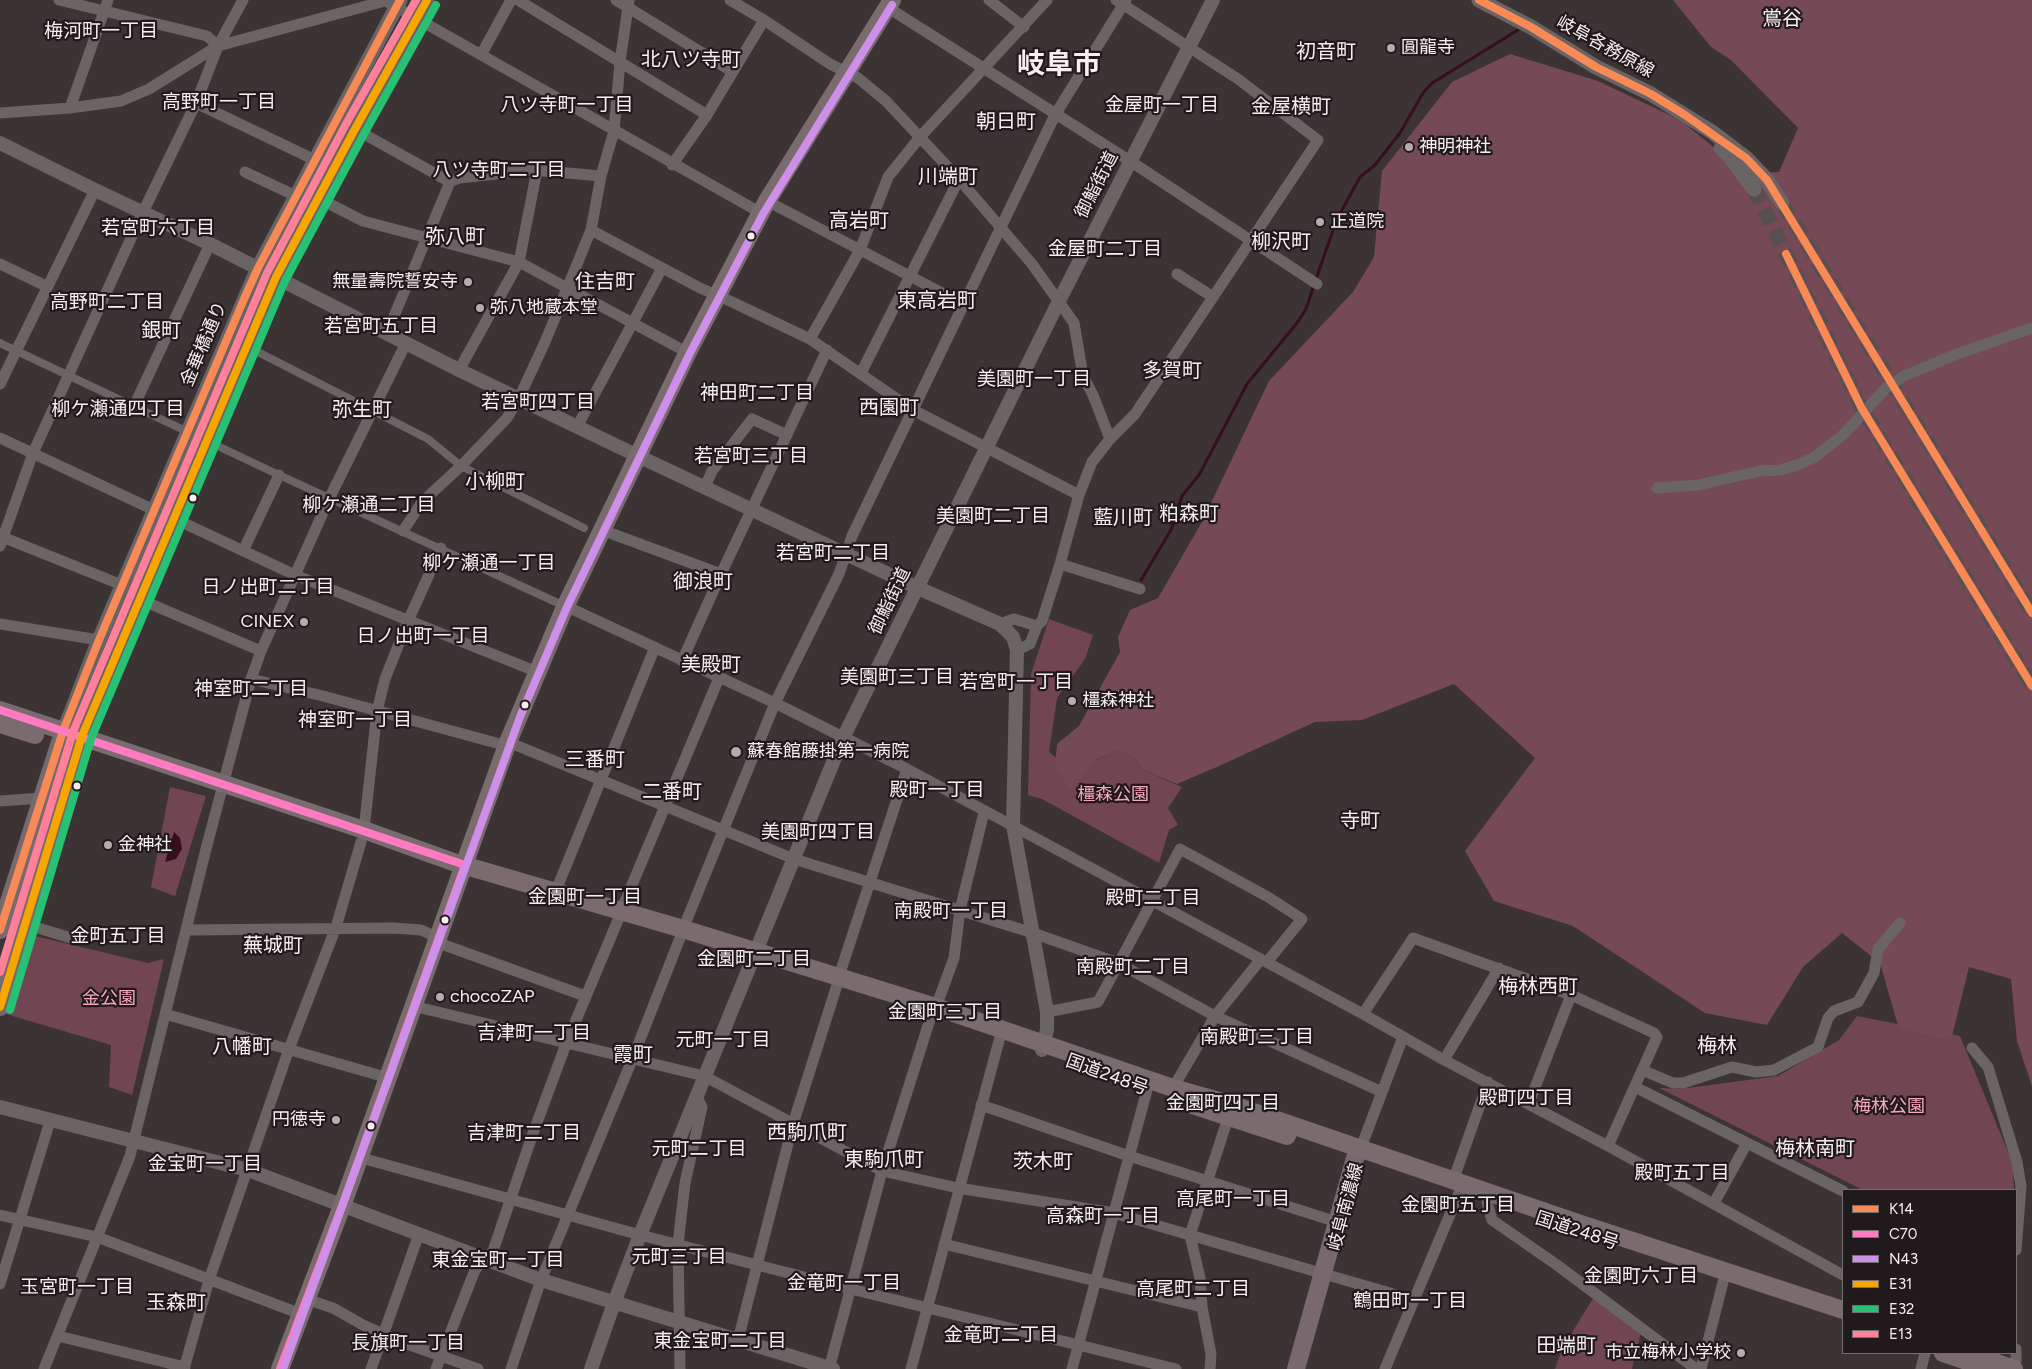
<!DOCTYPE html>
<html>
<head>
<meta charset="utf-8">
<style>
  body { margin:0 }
  #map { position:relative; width:2032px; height:1369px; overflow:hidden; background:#3c3335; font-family:Figtree,sans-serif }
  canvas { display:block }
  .legend { position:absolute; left:1842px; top:1189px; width:175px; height:165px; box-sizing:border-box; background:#211a1c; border:1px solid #776e70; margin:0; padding:6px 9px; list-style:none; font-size:15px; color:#f8edef }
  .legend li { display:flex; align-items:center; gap:10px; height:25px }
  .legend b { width:25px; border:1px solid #776e70 }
</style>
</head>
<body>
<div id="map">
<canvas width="2032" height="1369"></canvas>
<ul class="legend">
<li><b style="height:6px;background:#f98a56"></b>K14</li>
<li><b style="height:6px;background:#fe7ac1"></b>C70</li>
<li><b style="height:6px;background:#ce8fe9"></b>N43</li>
<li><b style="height:6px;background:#f7a600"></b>E31</li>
<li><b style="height:6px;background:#26c172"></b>E32</li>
<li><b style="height:6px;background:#ff8098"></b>E13</li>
</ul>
</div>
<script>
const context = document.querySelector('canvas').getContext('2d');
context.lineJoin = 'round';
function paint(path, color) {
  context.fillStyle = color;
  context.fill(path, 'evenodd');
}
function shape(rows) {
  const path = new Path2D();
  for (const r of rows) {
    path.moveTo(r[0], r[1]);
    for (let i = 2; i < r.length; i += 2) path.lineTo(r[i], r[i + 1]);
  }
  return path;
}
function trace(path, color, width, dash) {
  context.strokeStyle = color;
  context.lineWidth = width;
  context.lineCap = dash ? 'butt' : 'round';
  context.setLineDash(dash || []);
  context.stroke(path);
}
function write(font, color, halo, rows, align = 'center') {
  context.font = font + ' Figtree,"Noto Sans JP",sans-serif';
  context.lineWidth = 4.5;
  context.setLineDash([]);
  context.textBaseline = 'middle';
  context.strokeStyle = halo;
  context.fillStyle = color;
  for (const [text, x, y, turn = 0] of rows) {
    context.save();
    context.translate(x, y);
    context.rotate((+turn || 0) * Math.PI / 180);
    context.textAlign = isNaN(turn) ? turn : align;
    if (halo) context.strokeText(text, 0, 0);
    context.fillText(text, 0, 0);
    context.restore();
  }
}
paint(shape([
  [1049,619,1093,635,1085,659,1057,698,1049,752,1076,773,1095,760,1118,750,1134,757,1143,770,1182,787,1168,808,1178,825,1169,830,1159,863,1042,799,1028,795,1031,674],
  [170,787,206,796,175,896,151,887],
  [31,935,148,963,164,959,132,1095,109,1087,111,1045,6,1014],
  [1857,1016,1960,1036,2013,1164,2014,1190,1863,1190,1659,1088,1680,1089,1778,1076,1839,1040],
  [1594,1297,1641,1332,1632,1369,1555,1369,1563,1347]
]), '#714652');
paint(shape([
  [1673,0,2032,0,2032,1086,2017,1041,2011,979,1969,967,1951,1040,1899,1029,1880,963,1842,933,1803,967,1767,1025,1705,1013,1573,926,1494,901,1465,851,1535,758,1454,684,1362,720,1315,722,1219,766,1177,784,1143,770,1134,757,1118,750,1095,760,1071,790,1055,767,1057,744,1079,726,1120,652,1118,637,1130,610,1158,598,1202,522,1269,381,1353,292,1374,257,1382,171,1452,82,1510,54,1598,81,1680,120,1747,174,1779,172,1798,128,1731,60,1711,47]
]), '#764956');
paint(shape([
  [174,832,180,838,182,849,176,859,165,862]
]), '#360e1c');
trace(shape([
  [1316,279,1337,219,1360,177,1375,165,1400,133,1423,93,1432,83,1518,30],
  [1141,580,1171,530,1182,496,1199,475,1247,384,1297,323,1306,309,1314,285]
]), '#360e1c', 3);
trace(shape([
  [1754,189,1861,407,2032,686],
  [1782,203,2032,613]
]), '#584f51', 15, [15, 8]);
trace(shape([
  [0,343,279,475,558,603],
  [256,351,428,439,461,466,584,528]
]), '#6b6465', 8);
trace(shape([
  [59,0,207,36,218,46],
  [384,0,754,209],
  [518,0,707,115],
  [616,0,733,72],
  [730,0,764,20,830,64,858,78,886,101,959,179,1032,264,1074,323,1083,376,1093,395,1110,439,1092,462,1079,495,1060,564,1042,621,1037,626,1014,619,1000,624],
  [989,0,1024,27],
  [887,7,1130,161,1317,284],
  [481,55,511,0],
  [196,103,315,160],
  [70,108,108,0],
  [0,113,70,108,121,101,149,89,218,46,385,1],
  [355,129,450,182],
  [672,165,707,115,764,20],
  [245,172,296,196],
  [318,198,363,221,519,262,681,349],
  [767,201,965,305],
  [591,230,700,288,730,301,810,339,913,410,1079,495],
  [0,264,46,286],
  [1177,274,1213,297],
  [387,333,450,182,459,178,533,170,601,176,614,131,620,62,629,0],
  [810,339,860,250,888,177,920,137,1047,0],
  [459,370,519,262,537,170],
  [861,373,959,179],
  [0,384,95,190],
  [134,406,210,244],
  [577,427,662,268],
  [0,438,154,510],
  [1110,439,1135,414,1318,140,1238,79,1116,0],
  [705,487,712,471,752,419,787,435],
  [1657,488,1698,485,1760,471,1780,470,1797,465,1815,457,1844,434,1886,388,1904,376,1957,354,2032,328],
  [175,519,295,575,530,669],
  [602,530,721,574],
  [403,531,422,502,461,466,507,418,519,398,545,342,591,230,601,176],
  [0,536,122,585],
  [0,546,33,453,143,212,196,103,218,46,243,0],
  [243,551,279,475],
  [1060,564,1140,589],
  [139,599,261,651],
  [561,604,775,703,907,769,1363,1014,1444,1060,1608,1146,1843,1275],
  [0,624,99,640],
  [1017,650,1030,644,1037,626],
  [682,661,721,574,827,350],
  [251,679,323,696,500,744],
  [508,742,794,859,1033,933,1118,963,1215,1016,1382,1092],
  [0,801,42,798],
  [364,830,377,711,385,679,408,621,441,548],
  [555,893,655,647],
  [621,911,719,678],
  [25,924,71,938],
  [683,929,775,703,839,574,852,536,1055,115,1126,0],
  [186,930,394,928,421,930,430,934],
  [436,942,585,996],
  [839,976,907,769],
  [413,1006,704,1076,882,1171,958,1188,1114,1213,1414,1300],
  [936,1007,954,958,960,910,984,812],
  [1047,1012,1098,1002,1180,849,1268,897,1302,919,1267,962],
  [165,1014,378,1075],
  [1363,1014,1413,938,1571,995,1654,1033,1657,1037,1608,1146],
  [1972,1048,1988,1067,2017,1162,2021,1186,2016,1250],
  [1444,1060,1499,968],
  [1642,1070,1673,1083,1683,1083,1732,1067,1756,1072,1774,1070,1818,1047,1828,1018,1834,1011,1858,1002,1874,973,1878,949,1900,923],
  [1635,1087,1843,1191],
  [1173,1088,1215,1016,1261,959],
  [1529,1103,1571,995],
  [981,1105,1129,1156,1337,1222],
  [1360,1150,1403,1037],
  [358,1157,640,1235,851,1289,1176,1369],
  [1453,1181,1488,1082],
  [1487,1202,1492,1220,1557,1265,1696,1369],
  [1714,1203,1747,1143],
  [0,1215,97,1237,293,1311],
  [944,1244,1202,1307],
  [0,1284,50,1121],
  [306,1299,333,1308,363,1325,401,1342,478,1369],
  [58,1336,185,1367],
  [738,1340,793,1124,837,985],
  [44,1369,130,1156,206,849,251,679,261,651,330,497,406,343],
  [184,1369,209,1280,289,1049,336,927,361,842],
  [371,1369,419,1234],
  [436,1369,475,1270,493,1251,532,1136,566,1044,618,920],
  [511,1369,541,1280,632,1060,680,938],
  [680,1369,678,1244,685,1183,702,1107,696,1096],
  [829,1369,882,1171,932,1013],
  [911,1369,1000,1037],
  [1072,1369,1147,1090],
  [1210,1369,1211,1354,1202,1307,1200,1278,1190,1235,1228,1118],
  [1385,1369,1459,1193],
  [1701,1369,1724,1278],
  [1921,1369,1925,1353],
  [2014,1369,2016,1361,2016,1349]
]), '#6b6465', 11);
trace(shape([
  [0,143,95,190,210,244,459,370,638,456,918,588,1000,624,1013,637,1017,650,1013,825,1047,1012,1047,1030,1042,1050],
  [0,1107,248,1170,541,1280,833,1369],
  [591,1369,614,1303,640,1235,843,738,1058,303,1213,0]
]), '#6b6465', 14);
trace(shape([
  [1479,0,1531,27,1596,67,1651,94,1712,132,1746,158,1767,180,1782,203],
  [1721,148,1730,157,1754,189],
  [60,741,99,640,258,268,400,0],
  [79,748,139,599,276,277,355,129,427,0]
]), '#6b6465', 15);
trace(shape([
  [0,930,60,742],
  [0,1007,79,748],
  [1296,1369,1355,1158,1360,1150]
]), '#77696d', 18);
trace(shape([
  [0,710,364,830,456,863,683,929,936,1007,1173,1088,1233,1105,1575,1222,1843,1310],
  [0,724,35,735],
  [1183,1102,1287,1136],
  [1943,1353,1990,1369],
  [1980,1357,2014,1369],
  [280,1369,342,1206,508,742,565,607,688,352,767,201,892,0]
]), '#7a6b6f', 18);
trace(shape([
  [1479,0,1531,27,1596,67,1651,94,1685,115,1746,158,1767,180,2032,613],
  [1786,254,1861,407,2032,686],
  [0,930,63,731,99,640,244,299,258,268,400,0]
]), '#f98a56', 8);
trace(shape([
  [0,710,465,865,342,1206,280,1369]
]), '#fe7ac1', 8);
trace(shape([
  [283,1369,520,717,567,607,690,353,763,214,892,5]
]), '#ce8fe9', 8);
trace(shape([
  [0,1007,82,736,262,310,276,277,355,129,427,0]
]), '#f7a600', 8);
trace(shape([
  [10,1010,91,739,271,314,285,281,364,134,436,5]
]), '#26c172', 8);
trace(shape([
  [0,972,73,732,267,273,346,124,416,0]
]), '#ff8098', 8);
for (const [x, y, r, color] of [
  [1391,48,5,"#b6acae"],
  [1409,147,5,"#b6acae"],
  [1320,222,5,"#b6acae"],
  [751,236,4.5,"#f8edef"],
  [468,282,5,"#b6acae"],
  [480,308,5,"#b6acae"],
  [193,498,4.5,"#f8edef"],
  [304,622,5,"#b6acae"],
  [1072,701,5,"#b6acae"],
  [525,705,4.5,"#f8edef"],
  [736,752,6,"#b6acae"],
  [77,786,4.5,"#f8edef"],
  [108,845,5,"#b6acae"],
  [445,920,4.5,"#f8edef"],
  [440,997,5,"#b6acae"],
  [336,1120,5,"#b6acae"],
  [371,1126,4.5,"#f8edef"],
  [1741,1353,5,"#b6acae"]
]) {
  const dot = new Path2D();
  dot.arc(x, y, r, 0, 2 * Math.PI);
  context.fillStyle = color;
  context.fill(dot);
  trace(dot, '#211a1c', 2);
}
write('18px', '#f8edef', '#211a1c', [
  ["岐阜各務原線",1605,47,29],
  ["御鮨街道",1097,185,-63],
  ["金華橋通り",204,344,-67],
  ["御鮨街道",890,601,-64],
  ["国道248号",1107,1075,20],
  ["岐阜南濃線",1346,1207,-75],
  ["国道248号",1577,1231,18]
]);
write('18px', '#f8edef', '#211a1c', [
  ["圓龍寺",1401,48],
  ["神明神社",1419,147],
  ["正道院",1330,222],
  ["無量壽院誓安寺",458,282,"right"],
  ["弥八地蔵本堂",490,308],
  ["CINEX",294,622,"right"],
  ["橿森神社",1082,701],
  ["蘇春館藤掛第一病院",747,752],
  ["金神社",118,845],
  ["chocoZAP",450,997],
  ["円徳寺",326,1120,"right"],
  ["市立梅林小学校",1731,1353,"right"]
], 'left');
write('18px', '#f9a7bd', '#211a1c', [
  ["橿森公園",1113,795],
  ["金公園",109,999],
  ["梅林公園",1889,1107]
]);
write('19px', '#f8edef', '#211a1c', [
  ["梅河町一丁目",101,31],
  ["高野町一丁目",219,102],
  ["八ツ寺町一丁目",567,105],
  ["金屋町一丁目",1162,105],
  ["八ツ寺町二丁目",499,170],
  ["若宮町六丁目",158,228],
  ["金屋町二丁目",1105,249],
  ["高野町二丁目",107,302],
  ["若宮町五丁目",381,326],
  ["美園町一丁目",1034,379],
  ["神田町二丁目",757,393],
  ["若宮町四丁目",538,402],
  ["柳ケ瀬通四丁目",118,409],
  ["若宮町三丁目",751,456],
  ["柳ケ瀬通二丁目",369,505],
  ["美園町二丁目",993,516],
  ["若宮町二丁目",833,553],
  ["柳ケ瀬通一丁目",489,563],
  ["日ノ出町二丁目",268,587],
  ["日ノ出町一丁目",423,636],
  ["美園町三丁目",897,677],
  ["若宮町一丁目",1016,682],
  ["神室町二丁目",251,689],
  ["神室町一丁目",355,720],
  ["殿町一丁目",937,790],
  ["美園町四丁目",818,832],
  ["金園町一丁目",585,897],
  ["殿町二丁目",1153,898],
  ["南殿町一丁目",951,911],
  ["金町五丁目",118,936],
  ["金園町二丁目",754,959],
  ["南殿町二丁目",1133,967],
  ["金園町三丁目",945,1012],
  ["吉津町一丁目",534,1033],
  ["南殿町三丁目",1257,1037],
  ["元町一丁目",723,1040],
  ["殿町四丁目",1526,1098],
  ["金園町四丁目",1223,1103],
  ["吉津町二丁目",524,1133],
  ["元町二丁目",699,1149],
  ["金宝町一丁目",205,1164],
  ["殿町五丁目",1682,1173],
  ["高尾町一丁目",1233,1199],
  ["金園町五丁目",1458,1205],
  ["高森町一丁目",1103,1216],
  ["元町三丁目",679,1257],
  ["東金宝町一丁目",498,1260],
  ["金園町六丁目",1641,1276],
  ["金竜町一丁目",844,1283],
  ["玉宮町一丁目",77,1287],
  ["高尾町二丁目",1193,1289],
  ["鶴田町一丁目",1410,1301],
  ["金竜町二丁目",1001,1335],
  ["東金宝町二丁目",720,1341],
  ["長旗町一丁目",408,1343]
]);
write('20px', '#f8edef', '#211a1c', [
  ["鴬谷",1782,19],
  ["初音町",1326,52],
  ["北八ツ寺町",691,60],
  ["金屋横町",1291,107],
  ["朝日町",1006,122],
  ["川端町",948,177],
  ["高岩町",859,221],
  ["弥八町",455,237],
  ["柳沢町",1281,242],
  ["住吉町",605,282],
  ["東高岩町",937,301],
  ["銀町",161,331],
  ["多賀町",1172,371],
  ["西園町",889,408],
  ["弥生町",362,410],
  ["小柳町",495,482],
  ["粕森町",1189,514],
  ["藍川町",1123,518],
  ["御浪町",703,582],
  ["美殿町",711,665],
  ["三番町",595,760],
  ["二番町",672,792],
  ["寺町",1360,821],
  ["蕪城町",273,946],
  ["梅林西町",1538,987],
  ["梅林",1717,1046],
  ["八幡町",242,1047],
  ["霞町",633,1055],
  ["西駒爪町",807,1133],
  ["梅林南町",1815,1149],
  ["東駒爪町",884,1160],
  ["茨木町",1043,1162],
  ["玉森町",176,1303],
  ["田端町",1566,1346]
]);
write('bold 28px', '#f8edef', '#211a1c', [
  ["岐阜市",1059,65]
]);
</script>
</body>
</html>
